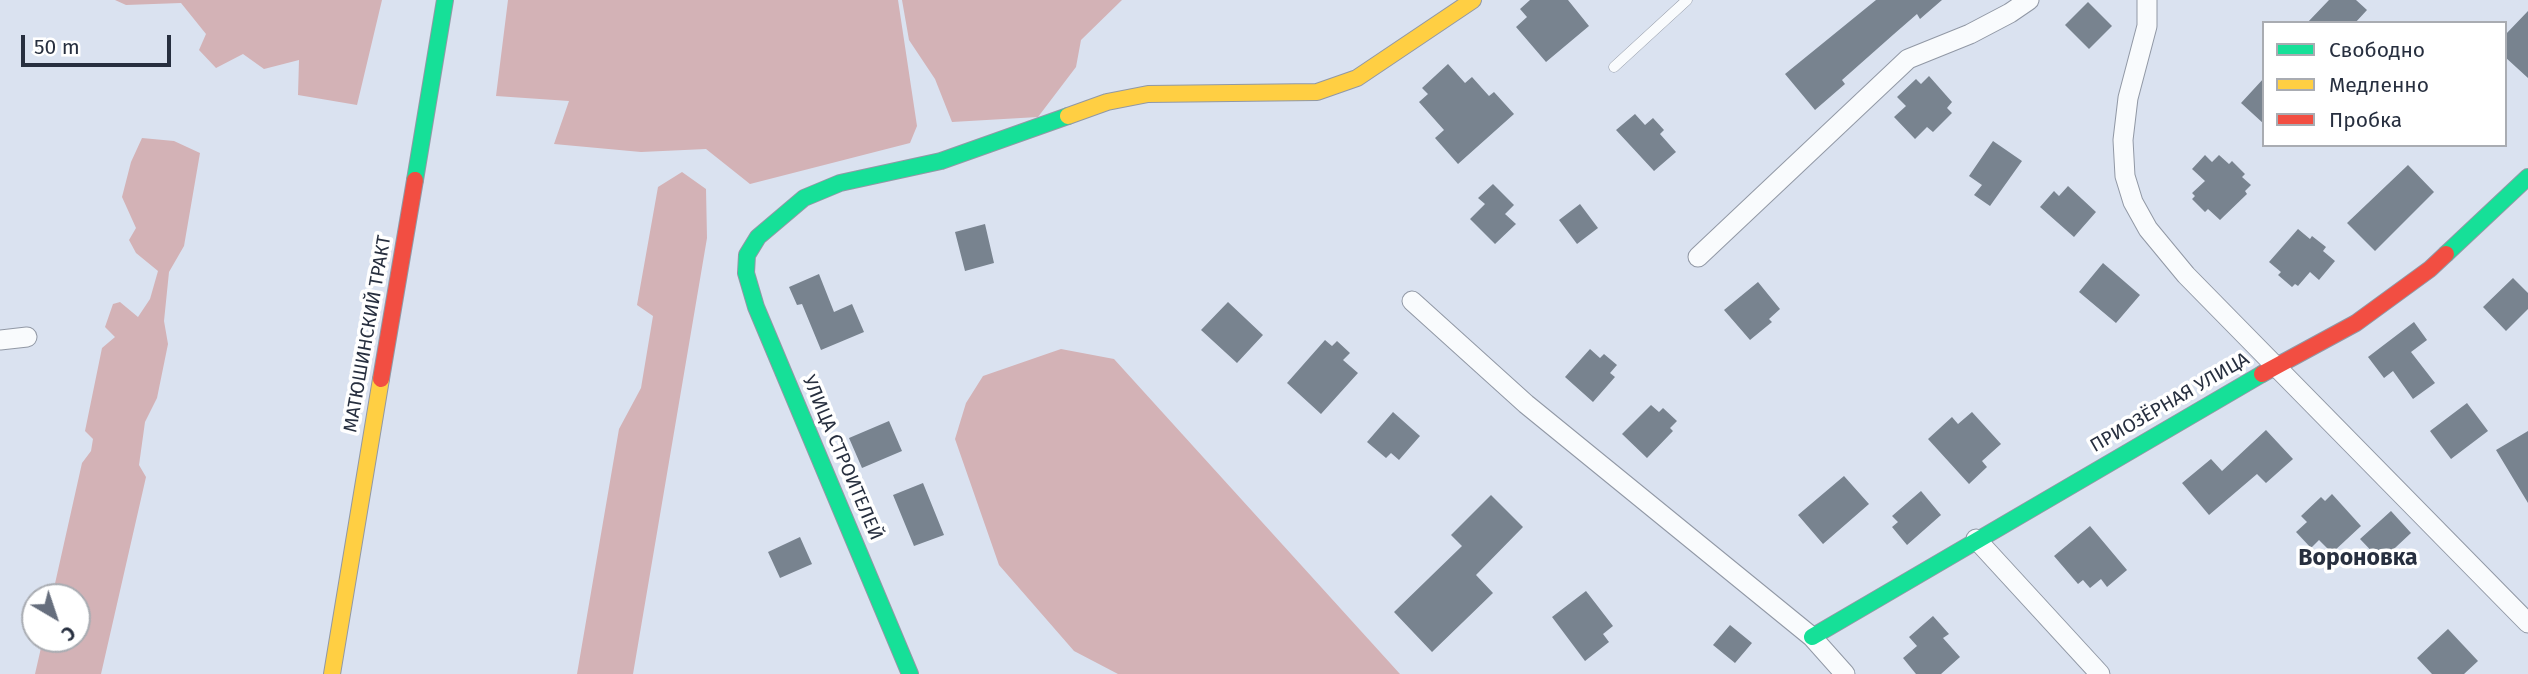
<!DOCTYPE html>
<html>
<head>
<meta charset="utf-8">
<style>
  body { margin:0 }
  #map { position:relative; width:2528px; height:674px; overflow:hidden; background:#dae2f0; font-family:"Fira Sans",sans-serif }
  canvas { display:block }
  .legend { position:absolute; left:2262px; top:21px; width:245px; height:126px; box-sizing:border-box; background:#fff; border:2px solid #a9acb2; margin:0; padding:9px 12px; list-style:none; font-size:21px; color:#272f3f }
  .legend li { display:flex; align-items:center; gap:14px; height:35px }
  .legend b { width:35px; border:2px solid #a9acb2 }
  .north { position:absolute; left:21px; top:583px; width:70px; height:70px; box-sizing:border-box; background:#fff; border:2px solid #a9acb2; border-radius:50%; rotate:141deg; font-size:19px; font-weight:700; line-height:28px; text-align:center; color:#272f3f }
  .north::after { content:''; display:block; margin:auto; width:24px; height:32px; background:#666e7d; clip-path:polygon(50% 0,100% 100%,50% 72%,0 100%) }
  .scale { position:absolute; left:21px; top:35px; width:150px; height:32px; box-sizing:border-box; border:4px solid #272f3f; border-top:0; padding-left:9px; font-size:21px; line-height:24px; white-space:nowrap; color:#272f3f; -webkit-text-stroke:5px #fff; paint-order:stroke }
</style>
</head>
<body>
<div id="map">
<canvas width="2528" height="674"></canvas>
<ul class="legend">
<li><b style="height:9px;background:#16e098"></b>Свободно</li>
<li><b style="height:9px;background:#ffcf43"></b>Медленно</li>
<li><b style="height:9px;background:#f24e42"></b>Пробка</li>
</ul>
<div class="north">С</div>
<div class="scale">50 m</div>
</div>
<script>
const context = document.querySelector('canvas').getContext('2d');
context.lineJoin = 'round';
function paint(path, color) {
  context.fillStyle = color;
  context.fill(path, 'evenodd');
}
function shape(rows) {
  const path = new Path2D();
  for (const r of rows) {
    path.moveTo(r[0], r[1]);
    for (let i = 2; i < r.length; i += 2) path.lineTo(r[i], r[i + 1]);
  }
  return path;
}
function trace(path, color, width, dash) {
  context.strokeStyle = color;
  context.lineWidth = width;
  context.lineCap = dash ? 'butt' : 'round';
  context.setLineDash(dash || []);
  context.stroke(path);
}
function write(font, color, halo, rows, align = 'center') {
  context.font = font + ' "Fira Sans",sans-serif';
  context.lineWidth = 7;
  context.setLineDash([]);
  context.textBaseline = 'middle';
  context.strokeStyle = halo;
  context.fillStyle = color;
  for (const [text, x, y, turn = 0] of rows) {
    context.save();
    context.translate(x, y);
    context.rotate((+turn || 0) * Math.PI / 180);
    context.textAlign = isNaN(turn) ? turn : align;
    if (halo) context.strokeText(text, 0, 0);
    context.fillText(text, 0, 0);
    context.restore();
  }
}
paint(shape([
  [115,0,382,0,357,105,298,95,299,60,264,69,243,54,216,68,199,50,206,34,181,3,126,5],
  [508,0,898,0,917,126,910,143,750,184,706,149,641,152,554,144,569,101,496,96],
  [902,0,1122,0,1081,40,1076,67,1038,117,952,122,935,79,909,40],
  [142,138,174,141,200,153,184,246,169,272,164,321,168,344,157,398,145,422,139,465,146,477,101,674,35,674,43,639,77,639,77,597,52,597,82,463,91,451,93,439,85,431,102,348,115,337,105,327,113,304,120,302,138,317,150,299,158,271,136,253,129,240,136,228,122,197,131,162],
  [682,172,706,189,707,238,633,674,577,674,619,429,641,388,653,316,637,305,658,187],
  [1061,349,1114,359,1400,674,1118,674,1074,651,999,565,955,439,966,403,983,376]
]), '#d3b2b6');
paint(shape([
  [1530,0,1568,0,1589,26,1546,62,1516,27,1527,17,1520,9],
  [1876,0,1942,0,1920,19,1917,14,1894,34,1842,80,1845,84,1815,110,1785,74],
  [2329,0,2356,0,2367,10,2355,23,2307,23],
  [2088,2,2112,26,2089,49,2065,25],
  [2528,11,2528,78,2505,57,2505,35],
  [1448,64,1465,83,1472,77,1489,96,1494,92,1514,114,1458,164,1435,138,1444,130,1419,102,1428,94,1422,88],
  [1929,76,1952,102,1947,108,1952,113,1933,132,1927,127,1915,139,1894,117,1906,106,1897,97,1916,79,1921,84],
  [2264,78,2264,124,2241,103],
  [1635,114,1645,125,1653,118,1664,130,1660,134,1676,152,1654,171,1616,130],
  [1993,141,2022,161,1990,206,1974,195,1982,185,1969,176],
  [2205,155,2212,162,2219,155,2229,164,2232,161,2245,174,2242,177,2251,185,2245,191,2247,194,2220,220,2208,209,2205,212,2192,199,2195,196,2192,193,2205,181,2192,169],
  [2408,165,2434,192,2375,251,2347,223],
  [1493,184,1514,205,1505,214,1516,224,1495,244,1470,219,1485,204,1478,198],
  [2068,186,2096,212,2074,237,2040,207,2054,191,2059,196],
  [1580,204,1598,228,1577,244,1559,220],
  [985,224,994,263,965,271,955,232],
  [2298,229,2310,239,2312,236,2326,247,2323,251,2335,261,2319,280,2310,272,2298,286,2295,284,2292,287,2278,275,2281,272,2269,262],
  [2103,263,2140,295,2116,323,2079,292],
  [819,274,834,312,852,304,864,332,821,350,802,304,797,305,789,287],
  [2513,278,2528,293,2528,309,2506,331,2483,307],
  [1758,282,1780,309,1769,319,1772,322,1750,340,1724,310],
  [1228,302,1263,335,1237,363,1201,330],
  [2414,322,2427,340,2411,352,2435,383,2413,399,2393,371,2384,378,2368,357],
  [1325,340,1332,346,1337,341,1350,353,1343,360,1358,373,1321,414,1287,383],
  [1590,349,1600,358,1604,354,1617,365,1610,373,1615,377,1593,402,1565,377],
  [2467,403,2488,431,2451,459,2430,431],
  [1651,405,1659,412,1663,408,1677,421,1670,428,1673,431,1647,458,1622,434],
  [1393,412,1420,436,1399,460,1391,453,1386,458,1367,442],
  [1972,412,2001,444,1982,461,1987,467,1969,484,1928,439,1952,417,1958,424],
  [889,421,902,451,862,468,849,438],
  [2266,430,2293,459,2266,483,2257,474,2209,515,2182,483,2211,459,2222,471],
  [2528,431,2528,503,2496,450],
  [1844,476,1869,504,1823,544,1798,515],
  [923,483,944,535,914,546,893,495],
  [1921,491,1941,515,1907,545,1892,527,1898,522,1892,516],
  [2332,494,2361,526,2332,553,2319,540,2311,548,2296,532,2307,522,2301,516,2321,497,2325,501],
  [1491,495,1523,527,1476,575,1493,593,1432,652,1394,612,1462,546,1451,535],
  [2391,511,2411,533,2381,561,2360,539],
  [2090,526,2127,570,2107,587,2101,579,2090,588,2083,580,2078,584,2054,556],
  [800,537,812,564,780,578,768,552],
  [1586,591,1613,626,1603,634,1609,642,1585,661,1552,617],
  [1933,616,1949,634,1943,638,1960,657,1941,674,1916,674,1903,658,1917,646,1909,637],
  [1730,625,1752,643,1735,663,1713,645],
  [2448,629,2478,661,2464,674,2432,674,2417,658]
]), '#78838f');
const lane = shape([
  [1614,67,1687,0]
]);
const street = shape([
  [2147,0,2147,26,2128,98,2123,140,2125,176,2133,202,2148,229,2186,275,2528,623],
  [1698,257,1908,59,1970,34,2010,13,2029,0],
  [1412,301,1526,404,1812,637,1845,674],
  [0,340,27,337],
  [1976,539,2100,674]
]);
const fast = shape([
  [415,180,445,0],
  [2446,254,2528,177],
  [1812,637,2262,374],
  [910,674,756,307,746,273,747,255,758,237,804,198,840,183,941,161,1068,116]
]);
const slow = shape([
  [1068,116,1107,102,1148,94,1317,92,1357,78,1473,0],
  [332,674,381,379]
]);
const jam = shape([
  [2262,374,2356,323,2430,269,2446,254],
  [381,379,415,180]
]);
trace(lane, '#9198a5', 11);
trace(street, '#9198a5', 21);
trace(fast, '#9198a5', 18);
trace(slow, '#9198a5', 18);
trace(jam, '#9198a5', 18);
trace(lane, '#f9fbfd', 10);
trace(street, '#f9fbfd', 19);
trace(fast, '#16e098', 16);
trace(slow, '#ffcf43', 16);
trace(jam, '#f24e42', 16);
write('19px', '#272f3f', '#fff', [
  ["МАТЮШИНСКИЙ ТРАКТ",368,334,-80],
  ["ПРИОЗЁРНАЯ УЛИЦА",2170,403,-30],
  ["УЛИЦА СТРОИТЕЛЕЙ",842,458,67]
]);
write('bold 23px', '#272f3f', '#fff', [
  ["Вороновка",2358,559]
]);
</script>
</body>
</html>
